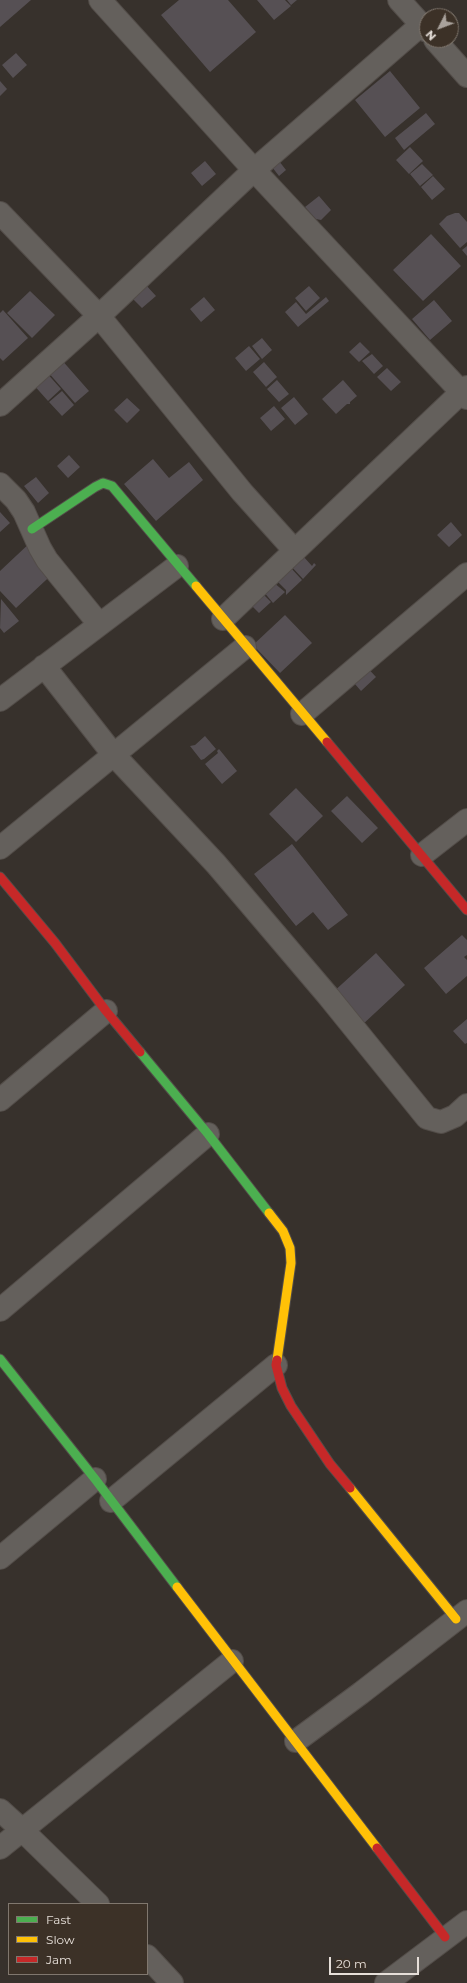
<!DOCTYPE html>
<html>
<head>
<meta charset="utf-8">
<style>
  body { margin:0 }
  #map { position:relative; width:467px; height:1983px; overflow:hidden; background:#37312c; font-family:Montserrat,sans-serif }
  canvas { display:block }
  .legend { position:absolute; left:8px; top:1903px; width:140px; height:72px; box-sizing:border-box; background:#3c3127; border:1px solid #80776e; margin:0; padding:5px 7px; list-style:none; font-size:12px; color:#e6dfd9 }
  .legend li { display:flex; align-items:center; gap:8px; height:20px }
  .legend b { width:20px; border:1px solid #80776e }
  .north { position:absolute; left:419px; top:8px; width:40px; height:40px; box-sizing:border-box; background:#3c3127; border:1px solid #80776e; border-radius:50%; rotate:228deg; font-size:11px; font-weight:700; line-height:16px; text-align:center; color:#e6dfd9 }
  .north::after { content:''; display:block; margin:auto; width:14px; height:18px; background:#a9a29c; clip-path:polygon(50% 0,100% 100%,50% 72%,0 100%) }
  .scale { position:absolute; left:329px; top:1957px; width:90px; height:18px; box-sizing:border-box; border:2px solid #e6dfd9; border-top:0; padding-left:5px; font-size:12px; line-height:14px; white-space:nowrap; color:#e6dfd9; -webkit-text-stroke:3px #3c3127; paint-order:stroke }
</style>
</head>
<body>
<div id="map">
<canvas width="467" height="1983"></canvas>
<ul class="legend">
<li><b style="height:5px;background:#4caf50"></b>Fast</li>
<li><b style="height:5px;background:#ffc107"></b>Slow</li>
<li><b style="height:5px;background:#c62828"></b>Jam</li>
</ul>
<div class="north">N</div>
<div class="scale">20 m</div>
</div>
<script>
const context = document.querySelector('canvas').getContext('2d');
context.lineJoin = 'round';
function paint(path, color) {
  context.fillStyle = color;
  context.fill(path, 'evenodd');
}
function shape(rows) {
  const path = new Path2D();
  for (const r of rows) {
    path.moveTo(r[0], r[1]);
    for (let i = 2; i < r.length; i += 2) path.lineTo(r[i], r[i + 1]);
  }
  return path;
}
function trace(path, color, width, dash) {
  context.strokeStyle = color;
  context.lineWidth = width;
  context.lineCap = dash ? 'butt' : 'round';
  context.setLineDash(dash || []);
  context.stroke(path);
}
paint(shape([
  [0,0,31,0,0,27],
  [179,0,228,0,256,32,210,72,161,15],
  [257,0,285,0,291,6,274,20],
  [287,0,297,0,291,5],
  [16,53,27,65,13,78,2,65],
  [390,71,420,108,385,137,355,100],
  [0,81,7,89,0,96],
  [426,113,435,124,404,150,395,138],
  [410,147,423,161,409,174,396,160],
  [205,161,216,174,202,186,191,173],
  [279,161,286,170,279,176,272,167],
  [422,164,433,175,420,186,410,174],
  [433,176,445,189,432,200,421,187],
  [319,196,331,210,321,220,316,219,305,207],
  [455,213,459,213,467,222,467,242,460,248,439,224,447,216],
  [431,234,461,266,423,301,393,270],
  [467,246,467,256,462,250],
  [145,284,156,296,142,308,130,296],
  [309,286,320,298,306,311,295,298],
  [30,291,55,315,32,338,7,313],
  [204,297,215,310,201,322,190,309],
  [326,297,329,301,298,327,285,312,296,302,306,314],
  [434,300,452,321,430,340,412,319],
  [3,310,28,338,3,361,0,358,0,313],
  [262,338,272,350,262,359,252,346],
  [360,342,370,352,359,362,349,352],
  [249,346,260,359,246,371,235,358],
  [372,354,383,366,374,374,362,361],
  [60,358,89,391,75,403,47,371],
  [264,362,277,377,266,387,253,372],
  [387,368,401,382,391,391,377,377],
  [45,371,61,389,48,401,32,383],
  [277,380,289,394,279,402,267,389],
  [343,380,357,396,350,402,350,404,347,404,336,414,322,399],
  [62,391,74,405,62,416,49,402],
  [294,397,308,414,295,425,281,408],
  [127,398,140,410,127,423,114,410],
  [274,406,285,419,271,431,260,418],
  [69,455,80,467,68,478,57,466],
  [153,459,169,478,189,462,203,480,156,521,124,484],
  [36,477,49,493,38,503,24,486],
  [0,512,10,523,0,532],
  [451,522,462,535,449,547,437,535],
  [33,540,60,567,16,608,0,591,0,571],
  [303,556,312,566,314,563,316,565,303,579,290,565],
  [291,568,302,580,286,595,286,590,275,579],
  [273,582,285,592,273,603,263,591],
  [262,593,271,602,259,613,250,604],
  [1,599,19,621,4,633,0,628],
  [285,615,312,643,280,673,253,645],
  [363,663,376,677,361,691,348,676],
  [205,736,216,749,204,759,201,760,190,746,195,745],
  [219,749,237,771,222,784,205,764,218,753,217,751],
  [296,788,323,816,296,842,269,814],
  [347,796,378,828,362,843,331,811],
  [292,844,348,915,328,930,313,912,296,926,254,874],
  [462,935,467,940,467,955,464,957,467,960,467,976,446,994,424,968],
  [376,953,405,985,361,1026,331,994],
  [467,1019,467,1043,465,1044,453,1031]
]), '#565054');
const street = shape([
  [100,0,254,170,467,398],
  [399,0,427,31],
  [435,40,467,76],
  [0,213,99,316,242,492,295,551],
  [0,405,99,316,254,170,421,25],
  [0,484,16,500,24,512,40,548,47,560,99,624],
  [223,619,467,387],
  [44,666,113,754,216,864,329,997,427,1118,441,1122,455,1116,467,1105],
  [0,700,177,566],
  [302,714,467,574],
  [0,848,245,647],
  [422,855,467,820],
  [0,1100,106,1011],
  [0,1310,208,1134],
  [111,1501,276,1365],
  [0,1558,95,1479],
  [296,1741,361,1693,467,1611],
  [0,1810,22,1830,98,1904],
  [0,1848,232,1661],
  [147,1956,172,1983],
  [386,1983,467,1922]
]);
const fast = shape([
  [32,529,95,487,103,483,112,486,196,586],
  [140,1052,208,1134,269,1213],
  [0,1359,95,1479,177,1587]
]);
const slow = shape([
  [196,586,327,742],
  [269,1213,283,1231,290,1248,291,1263,277,1360],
  [350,1488,456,1619],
  [177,1587,377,1848]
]);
const jam = shape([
  [327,742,467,910],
  [0,877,55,943,106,1011,140,1052],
  [277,1360,276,1365,282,1388,291,1406,330,1464,350,1488],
  [377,1848,445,1937]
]);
trace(street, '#534d49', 24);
trace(fast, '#534d49', 11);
trace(slow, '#534d49', 11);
trace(jam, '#534d49', 11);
trace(street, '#64605c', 22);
trace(fast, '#4caf50', 9);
trace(slow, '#ffc107', 9);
trace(jam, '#c62828', 9);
</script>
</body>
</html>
